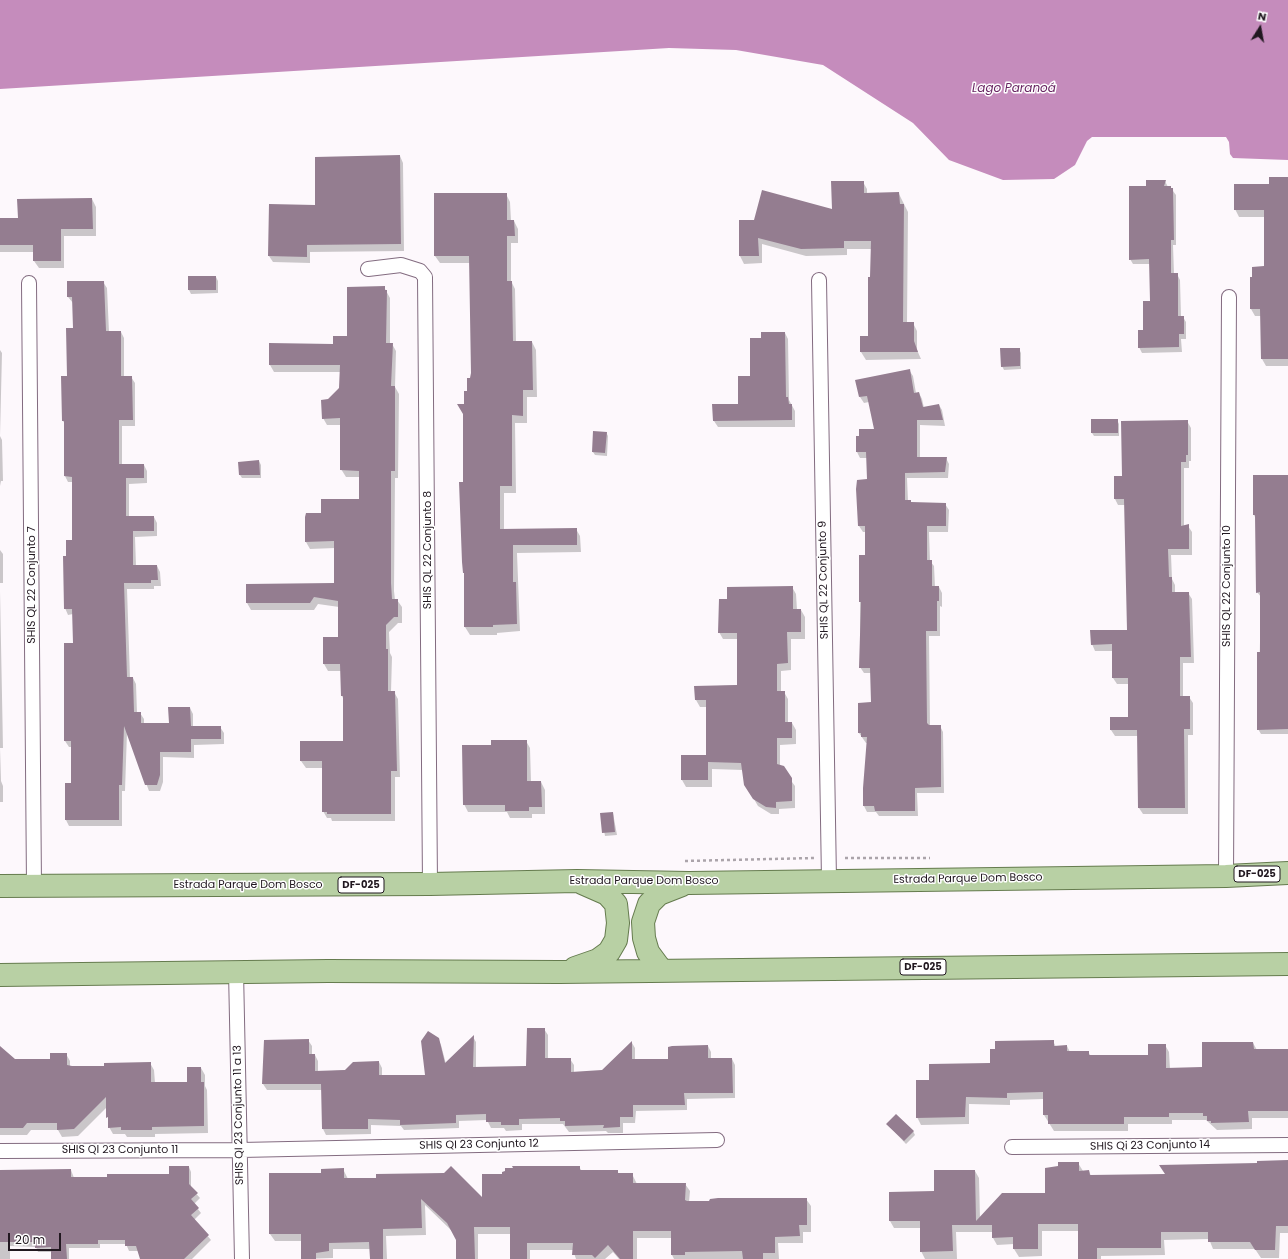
<!DOCTYPE html>
<html>
<head>
<meta charset="utf-8">
<style>
  body { margin:0 }
  #map { position:relative; width:1288px; height:1259px; overflow:hidden; background:#fdf8fc; font-family:Poppins,sans-serif }
  canvas { display:block }
  .north { position:absolute; left:1240px; top:8px; width:40px; height:40px; -webkit-text-stroke:3px #fff; paint-order:stroke; rotate:11deg; font-size:11px; font-weight:700; line-height:16px; text-align:center; color:#211820 }
  .north::after { content:''; display:block; margin:auto; width:14px; height:18px; background:#211820; clip-path:polygon(50% 0,100% 100%,50% 72%,0 100%) }
  .scale { position:absolute; left:8px; top:1233px; width:53px; height:18px; box-sizing:border-box; border:2px solid #211820; border-top:0; padding-left:5px; font-size:12px; line-height:14px; white-space:nowrap; color:#211820; -webkit-text-stroke:3px #fff; paint-order:stroke }
</style>
</head>
<body>
<div id="map">
<canvas width="1288" height="1259"></canvas>
<div class="north">N</div>
<div class="scale">20 m</div>
</div>
<script>
const context = document.querySelector('canvas').getContext('2d');
context.lineJoin = 'round';
function paint(path, color) {
  context.fillStyle = color;
  context.fill(path, 'evenodd');
}
function shape(rows) {
  const path = new Path2D();
  for (const r of rows) {
    path.moveTo(r[0], r[1]);
    for (let i = 2; i < r.length; i += 2) path.lineTo(r[i], r[i + 1]);
  }
  return path;
}
function trace(path, color, width, dash) {
  context.strokeStyle = color;
  context.lineWidth = width;
  context.lineCap = dash ? 'butt' : 'round';
  context.setLineDash(dash || []);
  context.stroke(path);
}
function write(font, color, halo, rows, align = 'center') {
  context.font = font + ' Poppins,sans-serif';
  context.lineWidth = 3;
  context.setLineDash([]);
  context.textBaseline = 'middle';
  context.strokeStyle = halo;
  context.fillStyle = color;
  for (const [text, x, y, turn = 0] of rows) {
    context.save();
    context.translate(x, y);
    context.rotate((+turn || 0) * Math.PI / 180);
    context.textAlign = isNaN(turn) ? turn : align;
    if (halo) context.strokeText(text, 0, 0);
    context.fillText(text, 0, 0);
    context.restore();
  }
}
paint(shape([
  [0,0,1288,0,1288,160,1233,158,1230,154,1229,142,1226,137,1092,137,1087,141,1075,165,1054,179,1003,180,949,160,913,123,823,65,736,50,669,48,0,89]
]), '#c58cbc');
paint(shape([
  [400,156,403,163,404,251,310,252,310,263,273,262,269,256,316,206],
  [1288,178,1288,366,1266,366,1262,359,1261,316,1255,316,1251,309,1253,278,1265,267,1265,217,1239,217,1235,209,1270,185],
  [1165,181,1168,187,1170,187,1176,195,1176,245,1173,245,1174,274,1177,274,1180,280,1181,317,1183,317,1186,322,1186,339,1181,339,1182,352,1142,353,1139,347,1151,302,1150,264,1133,264,1130,259,1147,187],
  [863,182,867,189,867,194,899,194,908,212,907,323,913,323,917,331,917,350,921,359,866,360,861,352,861,337,869,337,872,249,847,249,847,255,806,256,762,244,762,263,744,264,740,256,740,221,755,221,833,210],
  [506,194,510,202,511,221,514,221,518,229,518,243,511,243,511,281,515,289,516,342,532,342,536,350,537,397,527,397,527,423,515,423,516,493,504,493,504,530,576,529,580,536,581,552,517,553,520,631,497,633,497,635,470,635,465,627,465,576,463,562,465,405,472,373,470,263,440,263,435,256],
  [92,199,96,207,96,236,64,236,64,268,39,268,34,261,34,252,0,252,0,219,19,219],
  [189,277,216,277,218,281,218,293,191,294,189,290],
  [68,282,103,282,107,288,109,332,121,332,124,338,124,377,131,377,135,383,135,426,122,426,122,465,144,465,147,471,147,483,129,484,129,517,154,517,157,523,157,536,135,537,136,566,157,566,160,572,161,586,154,586,154,589,127,589,130,678,133,678,136,684,137,713,140,713,144,719,144,724,170,724,190,708,193,714,193,727,220,727,224,733,224,744,194,745,194,758,163,757,163,782,160,791,149,791,127,732,125,791,122,791,122,826,69,826,66,820,66,784,72,784,72,747,69,747,65,741,74,644,73,614,68,615,65,608,67,557,73,541,73,482,68,482,65,476,65,424,63,421,74,329,73,303,68,297],
  [384,287,390,298,390,344,392,344,396,351,395,387,399,394,398,478,395,478,394,591,395,600,397,600,402,607,402,623,398,623,389,632,390,653,392,657,391,692,394,692,398,699,400,777,395,777,395,821,332,821,331,818,327,818,323,811,323,768,306,768,301,761,301,742,344,742,344,700,342,696,342,671,328,671,324,664,339,638,339,607,318,604,314,610,251,610,247,603,247,585,335,584,335,548,310,549,306,542,322,514,360,500,360,477,346,477,341,469,341,425,327,425,323,418,329,400,340,389,340,372,274,372,270,365,334,345,348,337],
  [785,333,788,339,789,400,795,411,795,427,718,427,714,421,739,405,751,377],
  [1019,349,1021,353,1021,369,1004,370,1002,366],
  [0,350,2,353,0,436,2,440,3,481,1,481,0,486],
  [909,370,913,376,916,393,919,393,922,399,924,408,939,405,942,410,945,426,920,425,920,458,946,458,949,464,948,478,907,478,908,501,911,503,945,504,949,510,948,532,929,532,930,561,934,566,935,587,939,587,942,593,942,607,940,606,940,636,929,636,930,726,940,726,943,732,944,793,917,793,918,816,879,816,876,812,867,812,864,806,867,743,866,743,859,733,872,703,872,673,864,673,860,667,860,556,866,556,866,532,863,532,859,526,868,480,867,458,860,458,857,452,875,430,869,402,864,403,860,397,857,381],
  [1117,420,1119,424,1119,436,1094,436,1092,433],
  [1187,421,1191,428,1191,461,1189,461,1189,468,1184,468,1184,526,1188,526,1192,532,1192,555,1171,555,1172,579,1175,585,1175,593,1188,593,1192,599,1194,663,1183,663,1183,697,1189,697,1193,703,1193,735,1188,735,1188,814,1143,814,1139,808,1138,736,1115,736,1111,730,1111,718,1129,718,1129,684,1117,684,1113,678,1113,651,1095,651,1092,644,1128,631,1125,505,1118,505,1115,499,1115,477,1123,477],
  [606,432,608,436,607,456,595,455,593,452],
  [259,461,261,465,261,478,242,478,240,475],
  [1288,476,1288,734,1261,734,1258,729,1261,597,1257,592,1256,519,1254,515],
  [0,550,3,554,3,583,0,583],
  [792,587,796,594,797,610,801,610,805,617,805,639,791,639,791,670,781,671,781,692,784,692,788,699,788,723,792,723,796,730,796,744,780,745,780,766,795,786,795,808,779,809,779,814,771,814,758,806,745,784,743,770,712,769,712,787,686,787,682,780,707,756,707,707,700,707,696,700,696,687,738,685,738,639,723,639,719,632,728,600],
  [0,591,3,748,0,748,1,781,3,786,3,802,0,802],
  [526,741,530,748,531,782,541,782,545,790,545,814,532,814,532,818,510,818,507,812,468,812,464,804,492,746],
  [613,813,617,835,605,836,601,814],
  [544,1029,548,1035,548,1059,570,1059,574,1065,574,1073,603,1071,632,1043,635,1048,635,1060,669,1060,708,1046,711,1052,711,1059,732,1059,735,1065,735,1098,687,1099,687,1110,636,1111,635,1123,623,1123,623,1133,608,1133,606,1131,569,1132,563,1124,522,1124,522,1130,506,1131,504,1128,491,1128,487,1120,459,1121,459,1128,404,1130,401,1126,371,1125,371,1134,326,1135,323,1129,322,1090,267,1090,263,1084,265,1041,308,1040,312,1046,312,1055,315,1055,318,1061,318,1072,345,1070,379,1062,382,1068,382,1076,426,1076,438,1039,441,1045,446,1064,473,1037,476,1042,476,1068,527,1067],
  [1053,1041,1056,1047,1067,1046,1070,1052,1088,1052,1091,1056,1149,1056,1165,1045,1169,1052,1170,1069,1203,1068,1253,1043,1257,1050,1288,1050,1288,1118,1252,1118,1252,1129,1217,1130,1206,1120,1172,1120,1172,1124,1128,1124,1128,1131,1054,1131,1044,1115,1044,1099,1010,1100,1010,1105,969,1104,969,1124,921,1125,917,1117,930,1081,991,1064],
  [0,1052,15,1060,51,1060,66,1054,70,1061,70,1067,105,1067,150,1063,154,1070,155,1083,188,1083,201,1068,205,1075,205,1086,207,1090,208,1133,155,1134,155,1137,127,1137,125,1134,113,1134,109,1127,107,1107,78,1136,62,1137,58,1130,31,1130,27,1135,0,1135],
  [887,1124,913,1131,915,1135,906,1144],
  [1288,1161,1288,1233,1280,1233,1279,1258,1261,1258,1255,1249,1213,1249,1209,1239,1164,1240,1165,1255,1101,1256,1101,1259,1079,1259,1079,1231,1042,1231,1042,1256,1019,1257,1014,1249,1014,1244,997,1245,993,1238,993,1232,956,1232,957,1259,925,1259,921,1251,921,1228,894,1228,890,1221,935,1192,975,1171,979,1178,980,1219,1046,1194,1078,1163,1083,1171,1089,1171,1091,1176,1167,1175],
  [189,1167,191,1172,191,1188,200,1198,194,1204,201,1213,194,1220,211,1240,192,1259,141,1259,138,1251,129,1251,126,1244,100,1244,100,1248,69,1248,69,1259,52,1259,52,1252,38,1252,36,1247,10,1246,10,1259,0,1259,0,1192,71,1170,74,1178,108,1178,170,1174],
  [579,1167,582,1171,617,1171,619,1174,632,1174,637,1184,685,1184,690,1191,689,1202,806,1199,811,1206,811,1232,803,1232,803,1243,778,1243,779,1259,674,1259,672,1255,672,1238,637,1238,637,1259,619,1259,613,1252,605,1259,576,1259,573,1250,530,1250,530,1259,511,1259,511,1234,478,1234,478,1259,458,1259,457,1240,452,1231,425,1205,426,1235,386,1236,387,1259,370,1259,370,1249,333,1249,333,1258,302,1259,302,1241,275,1241,270,1234,322,1174,343,1169,348,1179,483,1199,503,1175]
]), '#0003');
paint(shape([
  [400,155,401,244,307,245,307,257,268,256,269,204,315,205,315,157],
  [1269,177,1288,177,1288,359,1261,359,1260,309,1250,309,1250,277,1252,277,1252,267,1264,266,1264,210,1234,210,1234,184,1269,184],
  [1146,180,1166,180,1164,186,1171,186,1171,188,1173,188,1174,240,1171,240,1171,273,1178,273,1178,316,1184,316,1184,334,1179,334,1179,347,1138,348,1138,330,1143,330,1143,301,1150,301,1149,259,1129,260,1129,186,1146,186],
  [831,181,864,181,864,193,899,192,900,204,904,204,903,322,914,322,914,341,918,352,860,352,860,336,868,336,868,277,870,277,871,241,844,241,844,248,801,249,758,238,759,256,739,256,739,220,754,220,762,190,832,209],
  [434,193,507,193,507,220,514,220,515,236,507,236,507,281,512,281,513,341,532,341,533,390,523,390,523,416,512,415,512,486,500,486,500,529,577,528,577,545,513,545,513,582,516,582,517,624,493,625,493,627,464,627,464,573,463,573,462,562,459,482,463,482,463,414,457,404,464,404,464,391,467,391,467,378,470,378,471,373,469,256,434,256],
  [92,198,93,229,61,229,61,261,33,261,33,245,0,245,0,218,18,218,17,199],
  [188,276,216,276,216,290,188,290],
  [67,281,104,281,106,331,121,331,121,376,132,376,133,420,119,420,119,464,144,464,144,478,126,478,126,516,154,516,154,531,133,531,133,565,157,565,158,580,151,580,151,583,124,583,127,677,133,677,134,712,141,712,141,723,169,723,168,707,190,707,191,726,221,726,221,739,191,739,191,752,160,752,160,775,157,785,145,785,124,726,122,785,119,785,119,820,65,820,65,783,71,783,71,741,64,741,64,643,73,643,72,609,64,609,63,556,66,556,66,540,72,540,72,477,64,476,64,421,62,421,61,376,67,376,66,328,73,328,72,297,67,297],
  [385,286,385,290,387,290,386,343,393,343,391,386,395,386,395,471,391,471,391,583,392,599,398,599,398,617,394,617,386,625,386,649,388,649,388,691,395,691,397,771,391,771,391,814,327,814,327,812,322,812,322,761,300,761,300,741,343,741,343,696,341,696,340,664,323,664,323,637,338,637,338,601,314,597,310,603,246,603,246,584,334,583,334,541,305,542,305,517,306,513,321,513,321,499,359,499,359,471,340,470,340,418,322,419,321,400,328,399,339,388,340,365,269,365,269,343,333,344,333,336,347,336,347,287],
  [761,332,785,332,786,397,788,397,789,404,792,404,792,420,713,421,712,404,738,404,738,376,750,376,750,338,761,338],
  [1000,348,1020,348,1020,366,1001,367],
  [910,369,914,393,919,392,923,407,939,404,943,420,917,420,917,457,947,457,945,472,905,473,905,500,911,500,911,502,946,503,946,526,927,526,927,560,932,560,932,586,939,586,939,601,937,601,937,631,926,631,927,723,929,725,941,725,941,787,915,788,915,811,875,811,874,806,863,806,863,788,867,737,861,737,861,733,858,733,858,703,871,702,870,668,859,668,861,602,859,602,859,555,865,555,865,526,858,526,856,489,857,480,867,479,866,452,856,452,856,436,859,436,859,429,874,429,867,396,859,397,855,380],
  [1091,419,1118,419,1118,433,1091,433],
  [1188,420,1188,455,1186,455,1186,462,1181,462,1181,526,1189,524,1189,549,1168,549,1169,577,1172,577,1172,592,1189,592,1191,657,1180,657,1180,696,1190,696,1190,729,1184,729,1185,808,1138,808,1137,730,1110,730,1110,717,1128,717,1128,678,1112,678,1112,644,1091,645,1090,630,1127,630,1124,499,1114,499,1114,476,1122,476,1121,421],
  [593,431,607,432,605,453,592,452],
  [259,460,260,475,239,475,238,462],
  [1253,475,1288,475,1288,729,1257,730,1257,652,1260,652,1260,592,1256,593,1255,515,1253,515],
  [793,586,793,609,801,609,801,632,787,632,788,663,777,664,777,691,785,691,785,722,792,722,792,738,777,738,777,764,784,766,792,778,792,801,776,802,776,808,766,807,753,799,744,785,741,763,708,762,708,780,681,780,681,755,706,755,706,700,695,700,694,686,737,685,737,633,718,633,719,599,727,599,727,587],
  [491,740,527,740,527,781,541,781,542,807,529,807,529,811,505,811,505,805,463,805,462,745,491,745],
  [613,812,615,832,602,833,600,813],
  [527,1028,545,1028,545,1058,571,1058,571,1072,602,1070,632,1041,632,1059,668,1059,668,1047,672,1046,708,1045,708,1058,732,1058,733,1093,684,1093,685,1105,633,1105,633,1117,620,1117,620,1127,603,1128,604,1125,565,1126,565,1121,560,1121,560,1118,519,1119,519,1125,501,1125,501,1122,486,1122,486,1114,456,1115,456,1123,400,1125,400,1120,368,1119,368,1129,322,1129,321,1084,262,1084,264,1040,309,1039,309,1054,315,1054,315,1071,345,1070,353,1062,379,1061,379,1075,425,1075,421,1041,428,1031,439,1038,445,1063,474,1035,473,1067,526,1066],
  [1054,1040,1054,1046,1067,1045,1067,1051,1089,1051,1089,1055,1148,1055,1148,1044,1166,1044,1166,1068,1202,1067,1202,1042,1253,1042,1254,1049,1288,1049,1288,1111,1248,1111,1249,1122,1211,1123,1211,1121,1207,1121,1207,1116,1203,1116,1203,1113,1169,1113,1169,1117,1124,1117,1124,1124,1048,1124,1048,1115,1043,1115,1043,1092,1007,1093,1007,1098,966,1097,965,1117,916,1118,916,1080,929,1080,929,1064,990,1063,990,1049,995,1049,995,1041],
  [0,1046,15,1059,50,1059,50,1053,67,1053,67,1065,72,1066,104,1066,104,1063,151,1062,151,1082,187,1082,187,1067,201,1067,201,1082,204,1082,204,1126,152,1127,152,1130,121,1130,121,1127,108,1128,108,1117,106,1118,106,1097,74,1129,57,1130,57,1123,27,1123,23,1128,0,1128],
  [896,1114,914,1131,904,1141,886,1124],
  [1288,1160,1288,1226,1276,1226,1275,1250,1255,1250,1250,1242,1208,1242,1208,1232,1161,1232,1161,1248,1097,1248,1097,1259,1078,1259,1078,1224,1038,1224,1038,1249,1013,1249,1013,1237,992,1238,992,1225,952,1225,953,1251,920,1252,920,1221,889,1221,889,1192,934,1191,934,1170,975,1170,976,1221,1002,1193,1045,1193,1045,1168,1058,1166,1058,1162,1079,1162,1079,1171,1089,1170,1090,1175,1165,1174,1159,1165,1257,1163,1257,1161],
  [169,1166,189,1166,189,1184,198,1193,191,1199,199,1208,191,1215,209,1235,184,1259,140,1259,136,1246,125,1246,125,1240,98,1240,98,1244,66,1244,67,1259,51,1259,51,1247,35,1248,35,1242,0,1242,0,1170,71,1169,71,1177,107,1177,107,1174,169,1174],
  [451,1166,482,1197,482,1174,502,1174,502,1172,505,1171,505,1168,513,1168,512,1166,580,1166,580,1170,618,1170,618,1173,633,1173,633,1183,686,1183,685,1200,687,1201,709,1201,710,1199,718,1198,807,1198,807,1225,799,1225,800,1236,775,1237,775,1253,763,1253,763,1259,743,1259,742,1251,685,1252,685,1255,671,1255,671,1231,633,1231,633,1259,620,1259,608,1245,595,1258,592,1255,572,1255,573,1243,527,1243,527,1259,510,1259,510,1227,474,1227,475,1259,456,1259,456,1240,447,1223,421,1199,422,1228,383,1229,383,1259,370,1259,369,1242,329,1243,329,1251,316,1253,316,1259,301,1259,301,1234,269,1234,269,1173,321,1173,321,1169,344,1168,344,1178,376,1178,376,1174,444,1173]
]), '#947d90');
const minor = shape([
  [368,269,401,265,420,271,425,277,430,884],
  [819,280,829,880],
  [29,283,34,886],
  [1226,876,1229,297],
  [236,971,242,1259],
  [1012,1147,1288,1145],
  [0,1151,241,1150,717,1140]
]);
const primary = shape([
  [0,886,430,884,577,881,689,883,1226,876,1288,873],
  [575,968,598,960,609,952,616,940,618,923,616,904,607,894,582,883],
  [662,971,648,952,644,938,643,922,649,904,659,894,682,885],
  [0,975,328,971,559,972,1288,964]
]);
trace(minor, '#836c80', 16);
trace(primary, '#657b4e', 24);
trace(shape([
  [845,858,930,858],
  [685,861,814,858]
]), '#aba4aa', 2.5, [3, 3]);
trace(minor, '#fff', 14);
trace(primary, '#b8d0a4', 22);
for (const [x, y, w] of [
  [1257,874,46],
  [361,885,46],
  [923,967,46]
]) {
  const box = new Path2D();
  box.roundRect(x - w / 2, y - 8, w, 16, 3);
  context.fillStyle = '#fff';
  context.fill(box);
  trace(box, '#211820', 1);
}
write('bold 10px', '#211820', null, [
  ["DF-025",1257,874],
  ["DF-025",361,885],
  ["DF-025",923,967]
]);
write('11px', '#211820', '#fff', [
  ["SHIS QL 22 Conjunto 8",428,550,-90],
  ["SHIS QL 22 Conjunto 9",824,580,-91],
  ["SHIS QL 22 Conjunto 7",32,585,-90],
  ["SHIS QL 22 Conjunto 10",1227,586,-90],
  ["Estrada Parque Dom Bosco",968,879,-1],
  ["Estrada Parque Dom Bosco",644,881],
  ["Estrada Parque Dom Bosco",248,885],
  ["SHIS QI 23 Conjunto 11 a 13",239,1115,-91],
  ["SHIS QI 23 Conjunto 12",479,1145,-1],
  ["SHIS Qi 23 Conjunto 14",1150,1146,-1],
  ["SHIS QI 23 Conjunto 11",120,1150]
]);
write('italic 12px', '#682562', '#fff', [
  ["Lago Paranoá",1014,89]
]);
</script>
</body>
</html>
